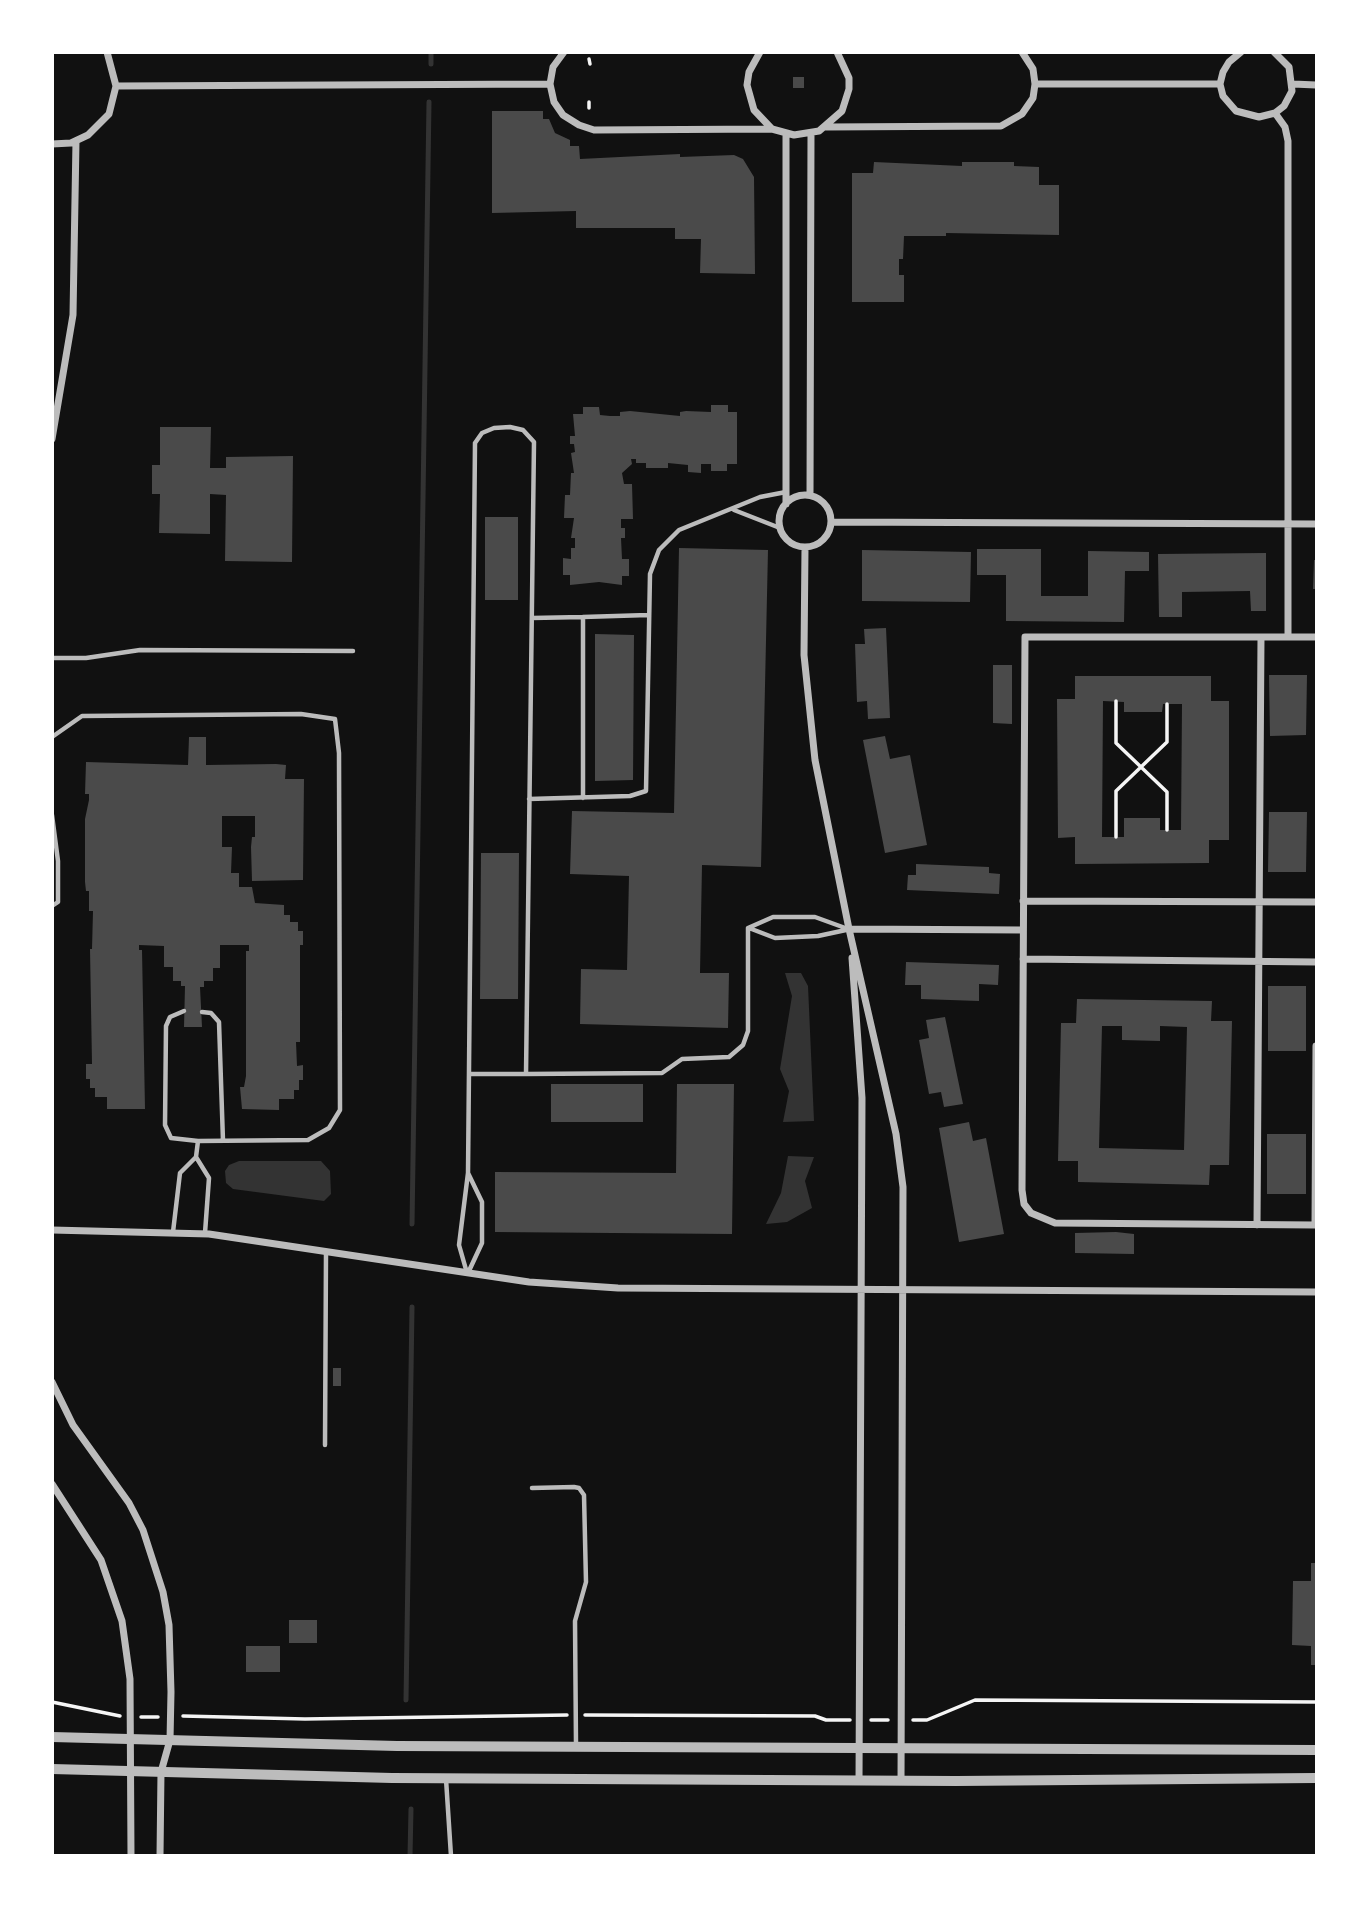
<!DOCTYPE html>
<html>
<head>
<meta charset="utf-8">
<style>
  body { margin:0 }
  #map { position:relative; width:1369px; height:1908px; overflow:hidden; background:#111; font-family:"Roboto Condensed",sans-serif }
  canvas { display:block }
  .frame { position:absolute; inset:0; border:54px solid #fff; pointer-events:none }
</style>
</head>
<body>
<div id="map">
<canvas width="1369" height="1908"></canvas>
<div class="frame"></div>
</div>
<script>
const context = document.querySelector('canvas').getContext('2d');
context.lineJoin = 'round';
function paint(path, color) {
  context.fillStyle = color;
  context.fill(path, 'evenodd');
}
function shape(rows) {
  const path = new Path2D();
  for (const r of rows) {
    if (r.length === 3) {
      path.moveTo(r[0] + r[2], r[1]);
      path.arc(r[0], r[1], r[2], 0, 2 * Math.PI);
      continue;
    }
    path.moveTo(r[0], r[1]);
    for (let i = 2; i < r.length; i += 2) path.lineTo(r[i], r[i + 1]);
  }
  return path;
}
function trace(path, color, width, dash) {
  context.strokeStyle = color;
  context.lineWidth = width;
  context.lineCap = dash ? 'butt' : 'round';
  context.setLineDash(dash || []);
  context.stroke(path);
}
paint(shape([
  [785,973,801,973,808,986,814,1121,783,1122,789,1091,780,1069,792,996],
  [788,1156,814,1157,805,1181,812,1208,787,1222,766,1224,781,1193],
  [239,1161,321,1161,330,1171,331,1194,324,1201,233,1189,226,1183,225,1171,229,1165]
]), '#333');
trace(shape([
  [431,52,431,64],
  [412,1224,429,102],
  [406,1700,412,1307],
  [410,1856,411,1809]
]), '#333', 5);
paint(shape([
  [793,77,804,77,804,88,793,88],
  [492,111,543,111,543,119,549,119,555,133,570,140,570,146,579,146,580,159,680,154,680,157,734,155,743,159,754,177,755,274,700,273,701,239,675,239,675,228,576,228,576,211,492,213],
  [874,162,962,166,962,162,1014,162,1014,166,1039,167,1039,185,1059,185,1059,235,946,233,946,236,904,236,903,259,899,259,899,275,904,275,904,302,852,302,852,173,873,173],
  [711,405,728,405,728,412,737,412,737,464,727,464,727,471,711,471,711,464,701,464,701,473,688,472,688,465,668,463,668,468,646,468,646,463,636,463,636,459,631,459,632,464,622,473,624,484,632,484,633,519,621,519,621,528,625,528,625,538,621,538,622,559,629,559,629,576,622,576,622,585,599,582,570,585,570,575,563,575,563,558,571,559,571,548,575,548,575,538,571,538,574,518,564,518,565,495,570,495,571,473,574,473,571,453,575,452,574,444,570,444,570,436,575,436,573,414,583,414,583,407,599,407,600,415,610,416,620,416,620,412,630,411,680,416,680,412,686,411,711,412],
  [160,427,211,427,210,468,226,468,226,457,293,456,292,562,225,561,226,495,210,494,210,534,159,533,160,494,152,494,152,465,160,465],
  [485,517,518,517,518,600,485,600],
  [679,548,768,550,761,867,702,865,700,973,729,973,728,1028,580,1024,581,969,627,970,629,876,570,874,572,811,674,813],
  [977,549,1041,549,1041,596,1088,596,1088,551,1149,552,1149,571,1125,571,1124,622,1006,621,1006,575,977,575],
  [862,550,971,552,970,602,862,601],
  [1266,553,1266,611,1251,611,1250,591,1182,592,1182,617,1159,617,1158,554],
  [1314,560,1316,560,1316,589,1313,589],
  [886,628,890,718,868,719,867,701,857,702,855,644,865,644,864,629],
  [595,634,634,635,633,780,595,781],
  [993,665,1012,665,1012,724,993,723],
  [1269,675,1307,675,1306,735,1270,736],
  [1075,676,1211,676,1211,701,1229,701,1229,840,1209,840,1209,863,1075,864,1075,837,1058,838,1057,699,1075,699],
  [1103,701,1124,702,1124,712,1162,712,1163,704,1182,704,1181,830,1160,830,1160,818,1124,818,1124,837,1102,837],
  [885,736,890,759,910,755,927,845,885,853,863,740],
  [189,737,206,737,206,765,276,764,286,765,285,779,304,779,303,880,252,881,251,847,252,837,255,837,255,816,222,816,222,847,232,847,231,873,239,873,239,887,252,887,255,903,284,905,284,915,290,915,290,922,298,922,298,931,303,931,303,945,300,945,300,1042,296,1042,297,1066,303,1065,303,1080,299,1080,299,1090,294,1090,294,1099,279,1099,279,1110,242,1109,240,1087,244,1087,246,1076,246,951,249,951,249,945,220,945,220,968,213,968,213,981,204,981,204,987,200,987,202,1027,184,1027,185,986,181,986,181,981,173,981,173,967,164,967,164,946,139,945,139,950,142,950,145,1109,107,1109,107,1097,95,1097,95,1088,90,1088,90,1079,86,1079,86,1064,92,1064,90,949,92,949,93,911,89,911,89,891,86,891,85,882,85,819,89,800,89,794,85,794,86,762,188,765],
  [1269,812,1307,812,1306,872,1268,872],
  [481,853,519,853,518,999,480,999],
  [916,864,989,867,989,873,1000,874,999,894,907,890,908,875,916,875],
  [906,962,999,965,998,985,979,984,979,1001,921,999,921,985,905,985],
  [1268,986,1306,986,1306,1051,1268,1051],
  [1077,999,1212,1001,1211,1021,1232,1021,1229,1165,1210,1165,1209,1185,1078,1182,1078,1161,1058,1161,1061,1023,1076,1023],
  [1102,1026,1122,1026,1122,1040,1160,1041,1160,1026,1187,1027,1184,1150,1099,1148],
  [945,1017,963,1104,944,1107,941,1092,929,1094,919,1040,929,1038,926,1020],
  [551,1084,643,1084,643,1122,551,1122],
  [677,1084,734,1084,732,1234,495,1232,495,1172,676,1173],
  [969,1122,973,1141,986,1138,1004,1234,959,1242,939,1128],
  [1267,1134,1306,1134,1306,1194,1267,1194],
  [1116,1232,1134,1234,1134,1254,1075,1253,1075,1233],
  [333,1368,341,1368,341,1386,333,1386],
  [1311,1563,1316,1563,1316,1665,1311,1665,1311,1646,1292,1645,1293,1581,1311,1581],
  [289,1620,317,1620,317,1643,289,1643],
  [246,1646,280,1646,280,1672,246,1672]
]), '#4a4a4a');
trace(shape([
  [589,59,590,64],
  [589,108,589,102],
  [1116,701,1116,743,1167,792,1167,830],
  [1116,837,1116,791,1167,742,1167,704],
  [52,1702,120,1716],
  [585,1715,815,1716,826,1720,850,1720],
  [183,1716,305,1719,567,1715],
  [141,1717,158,1717],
  [871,1720,888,1720],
  [913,1720,927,1720,975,1700,1316,1702]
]), '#f5f5f5', 3.5);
trace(shape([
  [734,510,780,528],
  [532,618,583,617],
  [52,658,86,658,140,650,353,651],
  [52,737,82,716,301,714,335,719,339,753,340,1110,329,1128,308,1140,198,1141,171,1138,165,1125,166,1026,170,1017,184,1011],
  [583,798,583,617,648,615],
  [529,799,630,796,646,791,650,574,659,550,679,530,760,497,786,492],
  [52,815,58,861,58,902,52,906],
  [748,928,773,917,815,917,848,929],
  [749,928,775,938,818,936,846,930],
  [202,1012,211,1013,219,1022,223,1141],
  [469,1074,526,1074],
  [196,1157,209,1178,205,1233],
  [173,1232,180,1173,196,1157,198,1141],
  [467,1273,459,1245,468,1173,475,443,482,433,494,428,510,427,523,430,534,442,526,1074,662,1073,682,1059,729,1057,743,1045,748,1031,748,928],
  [468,1273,482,1243,482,1202,468,1173],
  [325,1445,326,1252],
  [532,1488,574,1487,579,1488,584,1495,586,1582,575,1621,576,1745],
  [446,1779,451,1856]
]), '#bcbcbc', 4.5);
trace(shape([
  [564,52,553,67,550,84,554,102,563,115,579,125,594,130,772,129],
  [760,52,749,72,747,85,754,110,772,129,794,135,819,131,842,111,849,89,849,78,837,52],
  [1241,52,1229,62,1223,72,1220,84,1223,96,1236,111,1259,117,1275,113,1284,106,1292,91,1289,67,1274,52],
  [1035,84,1220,84],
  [1293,84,1316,85],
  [116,86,550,84],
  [1275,113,1285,127,1288,141,1288,637],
  [826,127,1001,126,1022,114,1033,98,1035,84,1033,69,1022,52],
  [786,134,786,504],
  [52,144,71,143,88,135,109,114,116,86,107,52],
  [52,439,73,315,76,141],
  [805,521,26],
  [810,495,811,134],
  [832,522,1316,524],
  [805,548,804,655,815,760,849,929,896,1134,903,1187,901,1781],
  [1316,637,1025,637,1022,1190,1024,1204,1031,1213,1055,1223,1316,1225],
  [1023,901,1316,902],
  [849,929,1023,930],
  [852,958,862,1098,859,1781],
  [1023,959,1316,962],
  [1257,1225,1261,637],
  [1315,1225,1316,1046],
  [52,1230,209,1234,529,1282,618,1288,1316,1292],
  [52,1382,73,1425,129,1503,143,1530,163,1592,169,1625,171,1692,170,1740,161,1772,160,1856],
  [52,1484,101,1560,122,1621,130,1679,131,1856]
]), '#bcbcbc', 7);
trace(shape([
  [52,1737,397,1746,1316,1750],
  [52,1769,392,1778,956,1781,1316,1778]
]), '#bcbcbc', 10);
</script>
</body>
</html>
